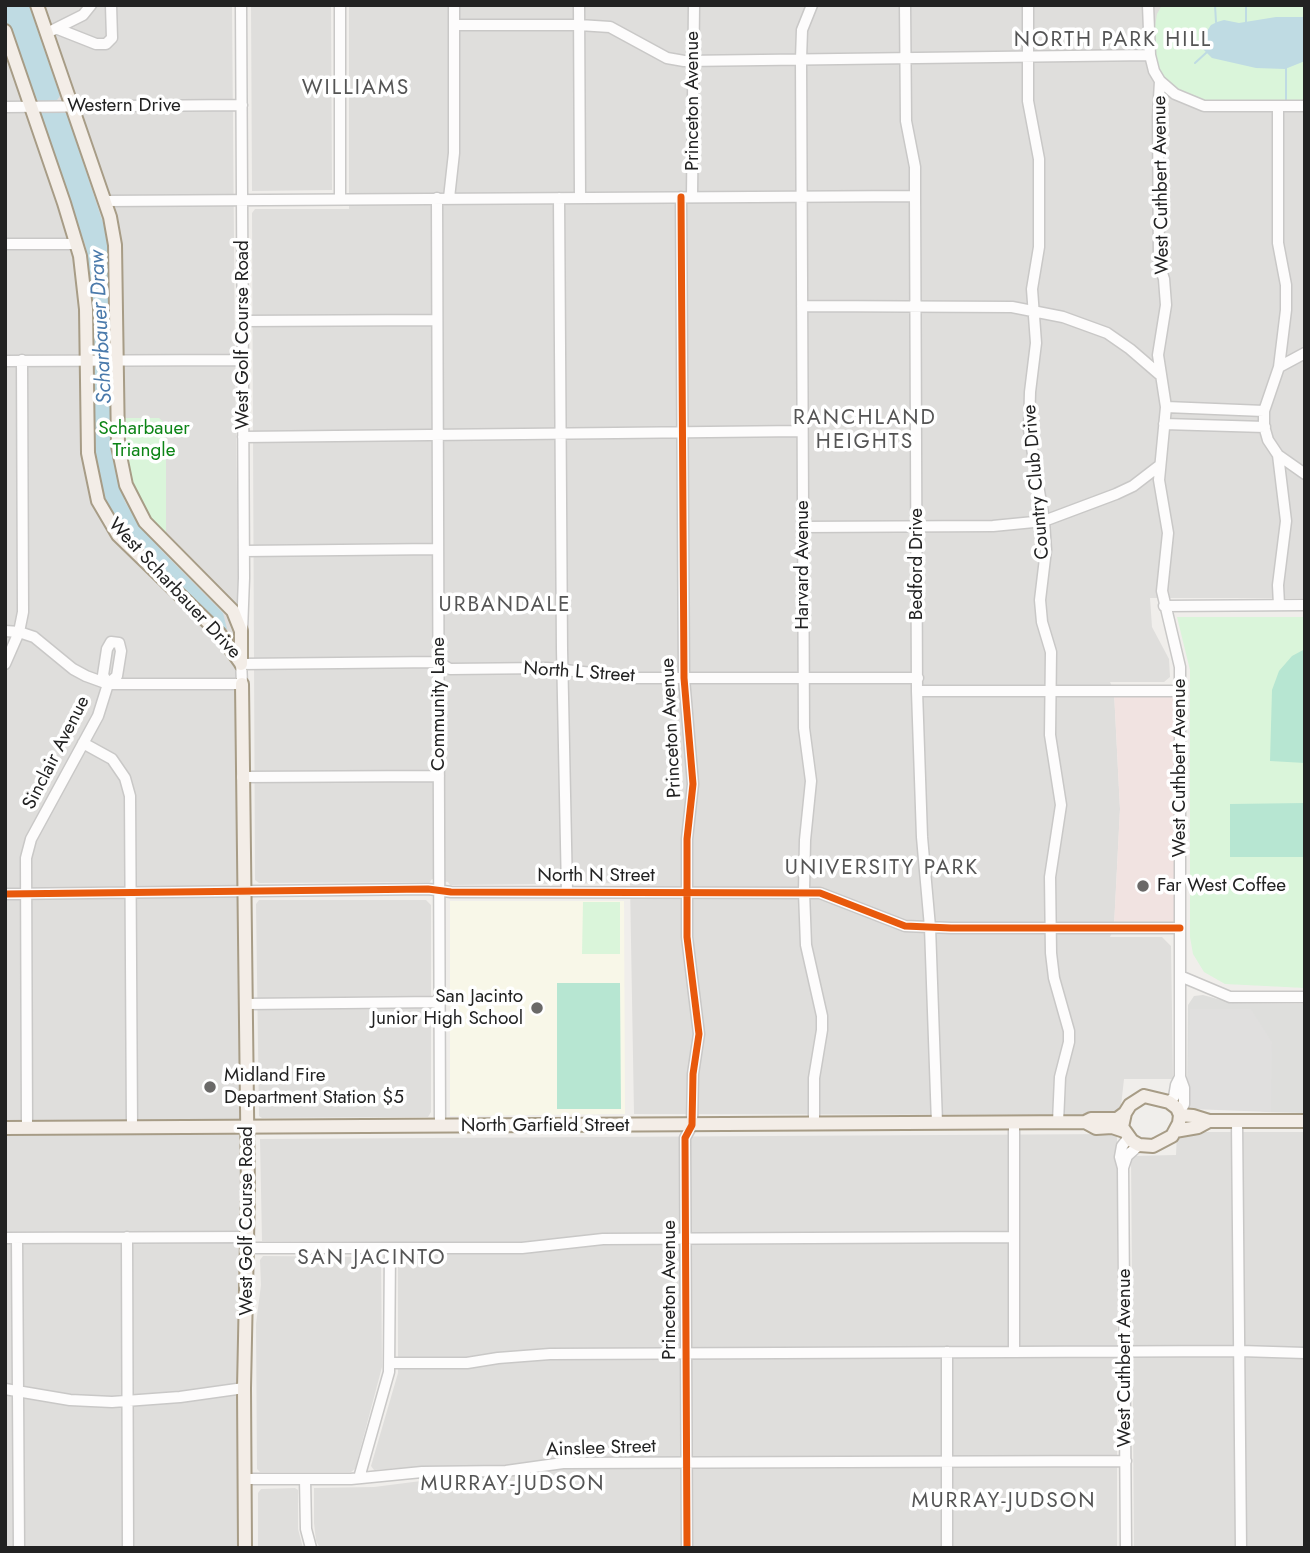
<!DOCTYPE html>
<html>
<head>
<meta charset="utf-8">
<style>
  body { margin:0 }
  #map { position:relative; width:1310px; height:1553px; overflow:hidden; background:#f0eeeb; font-family:Jost,sans-serif }
  canvas { display:block }
  .frame { position:absolute; inset:0; border:7px solid #222; pointer-events:none }
</style>
</head>
<body>
<div id="map">
<canvas width="1310" height="1553"></canvas>
<div class="frame"></div>
</div>
<script>
const context = document.querySelector('canvas').getContext('2d');
context.lineJoin = 'round';
function paint(path, color) {
  context.fillStyle = color;
  context.fill(path, 'evenodd');
}
function shape(rows) {
  const path = new Path2D();
  for (const r of rows) {
    path.moveTo(r[0], r[1]);
    for (let i = 2; i < r.length; i += 2) path.lineTo(r[i], r[i + 1]);
  }
  return path;
}
function trace(path, color, width, dash) {
  context.strokeStyle = color;
  context.lineWidth = width;
  context.lineCap = dash ? 'butt' : 'round';
  context.setLineDash(dash || []);
  context.stroke(path);
}
function write(font, color, halo, rows, align = 'center') {
  context.font = font + ' Jost,sans-serif';
  context.lineWidth = 7;
  context.setLineDash([]);
  context.textBaseline = 'middle';
  context.strokeStyle = halo;
  context.fillStyle = color;
  for (const [text, x, y, turn = 0] of rows) {
    context.save();
    context.translate(x, y);
    context.rotate((+turn || 0) * Math.PI / 180);
    context.textAlign = isNaN(turn) ? turn : align;
    if (halo) context.strokeText(text, 0, 0);
    context.fillText(text, 0, 0);
    context.restore();
  }
}
paint(shape([
  [5,5,232,5,235,360,243,891,243,1548,5,1548],
  [251,5,331,5,332,190,252,191],
  [349,5,1305,5,1305,598,1150,598,1152,627,1169,659,1170,677,1164,682,1110,682,1114,691,1120,809,1114,927,1110,937,1162,937,1171,946,1173,1079,1124,1079,1120,1115,634,1114,630,883,450,885,448,882,432,879,430,882,259,883,255,880,252,213,255,209,349,209],
  [259,900,426,900,431,905,431,1112,428,1117,262,1118,259,1116,256,904],
  [1177,1132,1305,1132,1305,1548,1134,1548,1131,1156,1176,1155],
  [1114,1134,1117,1137,1117,1548,320,1548,316,1541,314,1523,314,1488,374,1487,429,1480,427,1466,374,1470,371,1466,398,1373,398,1242,262,1241,260,1139],
  [263,1256,378,1257,381,1260,382,1367,355,1469,351,1472,260,1472,257,1469,256,1324,261,1285,260,1260],
  [295,1488,298,1490,298,1529,303,1548,258,1548,258,1493,261,1489]
]), '#dfdedc');
paint(shape([
  [1114,691,1179,691,1180,927,1114,927,1120,809]
]), '#f1e3e1');
paint(shape([
  [450,901,624,901,625,1114,450,1116]
]), '#f8f7e8');
paint(shape([
  [1203,995,1232,1003,1305,1004,1305,1113,1266,1112,1187,1100,1188,1005,1194,996]
]), '#dededc');
paint(shape([
  [1162,5,1305,5,1305,105,1203,104,1178,93,1162,76,1154,58,1154,32,1157,14],
  [124,418,159,418,166,424,166,534,143,508,133,487,125,454],
  [1177,617,1305,617,1305,988,1225,984,1204,972,1193,954,1190,937,1190,670],
  [583,902,620,902,620,954,582,954]
]), '#daf5da');
paint(shape([
  [1305,649,1305,763,1270,761,1272,690,1279,671,1292,656],
  [1305,803,1305,857,1230,857,1230,804],
  [557,983,620,983,621,1109,557,1109]
]), '#b7e6d2');
paint(shape([
  [1190,1009,1251,1009,1272,1042,1271,1112,1191,1109,1187,1106]
]), '#e0dfde');
paint(shape([
  [5,5,29,5,60,96,57,100,68,117,106,232,112,272,113,459,125,502,139,525,161,550,223,613,227,629,223,631,126,535,113,517,98,483,94,465,93,371,96,352,92,349,86,247,40,119,37,99,32,94,5,19],
  [1276,17,1305,17,1305,61,1285,69,1256,68,1212,58,1203,49,1203,37,1211,25,1217,22,1224,20,1239,23]
]), '#bfdbe3');
trace(shape([
  [1215,5,1216,22],
  [1246,5,1246,22],
  [1195,63,1207,52],
  [1286,68,1286,101]
]), '#bfdbe3', 2);
const minor = shape([
  [241,5,244,578,242,631],
  [340,5,340,199],
  [579,5,580,198],
  [812,5,802,30,801,59,804,728,811,781,805,840,804,892,806,945,822,1016,822,1030,814,1078,814,1123],
  [905,5,906,121,915,167,915,196,917,691,922,837,930,927,937,1123],
  [1028,5,1028,101,1039,159,1039,247,1032,289,1036,343,1030,392,1029,430,1044,521,1046,550,1040,600,1042,622,1051,652,1050,735,1061,805,1050,877,1051,953,1054,978,1069,1031,1069,1042,1060,1077,1058,1122],
  [1148,5,1150,55,1154,71,1160,81,1158,116,1159,264,1164,279,1166,305,1158,355,1166,407,1159,480,1168,533,1162,591,1180,667,1180,1077,1184,1088,1184,1104,1179,1114],
  [454,25,579,25,610,27,667,58,684,61,1150,55],
  [58,29,96,44,106,44,112,38,111,5],
  [53,30,83,15,91,5],
  [1160,81,1175,94,1204,106,1305,106],
  [1278,106,1278,243,1286,285,1286,310,1279,367,1264,411,1264,426,1268,440,1278,455,1286,521,1278,585,1279,605],
  [5,107,242,105],
  [681,197,684,678,693,784,687,839,687,937,699,1034,693,1074,692,1125,685,1138,687,1548],
  [692,197,694,5],
  [437,198,440,1126],
  [449,198,454,153,454,5],
  [559,198,562,649,567,892],
  [104,201,915,196],
  [5,244,76,244],
  [802,306,1012,307,1063,317,1107,333,1130,349,1159,374],
  [243,321,437,320],
  [5,361,243,360],
  [1279,367,1305,353],
  [1166,407,1264,411],
  [1164,424,1265,427],
  [243,437,802,431],
  [1278,455,1305,474],
  [803,527,993,526,1044,521,1116,494,1133,486,1159,466],
  [244,551,438,549],
  [1164,606,1305,605],
  [5,631,19,632,34,637,73,669,86,676,108,684,242,684,241,660],
  [111,642,119,643,121,651,117,676,108,684,103,675,107,649,111,642],
  [5,664,19,632,23,612,22,360],
  [241,664,438,662,450,669,547,668,637,678,918,678],
  [917,691,1180,691],
  [83,743,112,759,125,778,130,796,132,1128],
  [242,777,439,776],
  [5,894,428,889,451,892,820,893,905,926,951,928,1180,928],
  [1180,976,1230,997,1305,997],
  [246,1004,440,1002],
  [1169,1102,1174,1097,1176,1085,1180,1077],
  [1014,1122,1014,1352],
  [1237,1122,1241,1548],
  [27,1128,26,858,31,839,98,716,108,684],
  [1123,1168,1127,1156,1139,1145],
  [127,1237,128,1548],
  [5,1238,249,1237],
  [17,1238,19,1548],
  [248,1248,522,1248,603,1239,1014,1237],
  [947,1352,947,1548],
  [390,1363,467,1363,498,1358,550,1354,1240,1351,1305,1353],
  [5,1389,70,1400,112,1402,180,1397,244,1388],
  [359,1478,389,1372,390,1248],
  [245,1479,351,1479,422,1472,506,1471,563,1463,1126,1461],
  [305,1479,306,1529,311,1548],
  [1126,1548,1123,1168,1120,1157,1122,1146,1129,1137]
]);
const major = shape([
  [37,5,110,217,115,245,118,446,126,485,145,522,233,611,241,631,241,664],
  [5,31,64,203,80,256,86,309,88,453,98,501,118,535,219,633,240,662],
  [242,684,248,1191,244,1388,245,1548],
  [1144,1096,1169,1102,1177,1108,1180,1115,1179,1123,1172,1136,1153,1146,1139,1145,1132,1141,1122,1127,1125,1113,1130,1105,1144,1096],
  [1180,1115,1193,1116,1209,1121,1305,1121],
  [1085,1122,1096,1128,1112,1127,1124,1131],
  [5,1128,1085,1122,1091,1119,1117,1119,1125,1113],
  [1175,1131,1198,1127,1209,1121]
]);
trace(minor, '#c9c8c7', 13);
trace(major, '#a79c86', 16);
trace(minor, '#fdfcfc', 10);
trace(major, '#f3ede7', 12);
trace(shape([
  [681,197,684,678,693,784,687,839,687,937,699,1034,693,1074,692,1125,685,1138,687,1548],
  [5,894,428,889,451,892,820,893,905,926,951,928,1180,928]
]), '#e8590c', 7);
for (const [x, y, r, color] of [
  [1143,886,7,"#6a6968"],
  [537,1008,7,"#6a6968"],
  [210,1087,7,"#6a6968"]
]) {
  const dot = new Path2D();
  dot.arc(x, y, r, 0, 2 * Math.PI);
  context.fillStyle = color;
  context.fill(dot);
  trace(dot, '#fff', 2.5);
}
write('19px', '#222', '#fff', [
  ["Princeton Avenue",693,101,-90],
  ["Western Drive",124,106],
  ["West Cuthbert Avenue",1162,185,-91],
  ["West Golf Course Road",243,335,-90],
  ["Country Club Drive",1037,482,-95],
  ["Bedford Drive",917,564,-90],
  ["Harvard Avenue",803,565,-90],
  ["West Scharbauer Drive",174,589,47],
  ["North L Street",579,673,4],
  ["Community Lane",439,704,-90],
  ["Princeton Avenue",672,728,-93],
  ["Sinclair Avenue",57,753,-63],
  ["West Cuthbert Avenue",1180,768,-90],
  ["North N Street",596,876],
  ["North Garfield Street",545,1126],
  ["West Golf Course Road",247,1221,-90],
  ["Princeton Avenue",670,1290,-90],
  ["West Cuthbert Avenue",1125,1358,-90],
  ["Ainslee Street",601,1449,-2]
]);
write('19px', '#0c8416', '#fff', [
  ["Scharbauer",144,429],
  ["Triangle",144,451]
]);
write('19px', '#222', '#fff', [
  ["Far West Coffee",1157,886],
  ["San Jacinto",523,997,"right"],
  ["Junior High School",523,1019,"right"],
  ["Midland Fire",224,1076],
  ["Department Station $5",224,1098]
], 'left');
context.letterSpacing = '2px';
write('21px', '#555', '#fff', [
  ["NORTH PARK HILL",1113,41],
  ["WILLIAMS",356,89],
  ["RANCHLAND",865,419],
  ["HEIGHTS",865,443],
  ["URBANDALE",505,606],
  ["UNIVERSITY PARK",882,869],
  ["SAN JACINTO",372,1259],
  ["MURRAY-JUDSON",513,1485],
  ["MURRAY-JUDSON",1004,1502]
]);
context.letterSpacing = '0px';
write('italic 21px', '#4a7aab', '#fff', [
  ["Scharbauer Draw",102,327,-93]
]);
</script>
</body>
</html>
